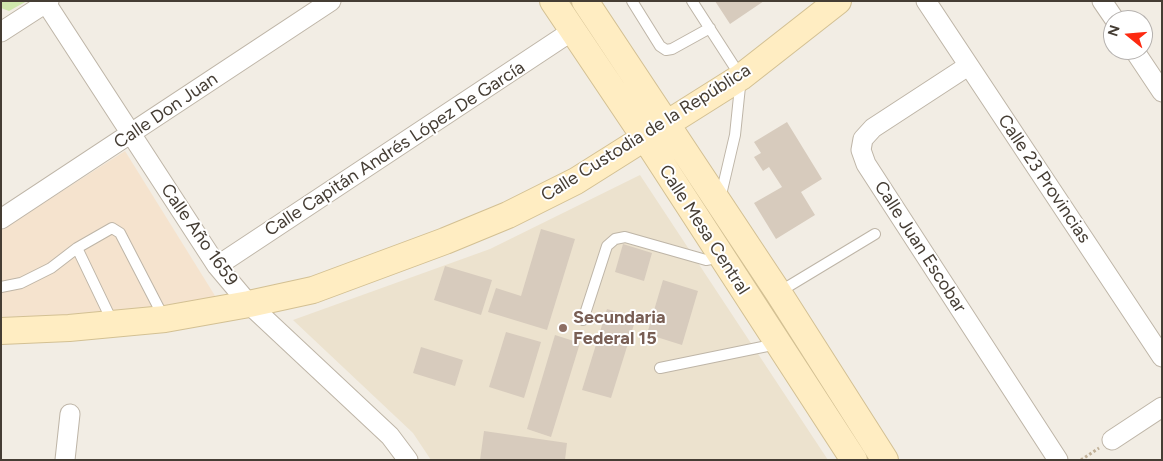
<!DOCTYPE html>
<html>
<head>
<meta charset="utf-8">
<style>
  body { margin:0 }
  #map { position:relative; width:1163px; height:461px; overflow:hidden; background:#f2ede4; font-family:Figtree,sans-serif }
  canvas { display:block }
  .frame { position:absolute; inset:0; border:2px solid #453d34; pointer-events:none }
  .north { position:absolute; left:1103px; top:10px; width:50px; height:50px; box-sizing:border-box; background:#fff; border:1px solid #b5b1ae; border-radius:50%; rotate:287deg; font-size:14px; font-weight:700; line-height:20px; text-align:center; color:#453d34 }
  .north::after { content:''; display:block; margin:auto; width:18px; height:22px; background:#fd2a11; clip-path:polygon(50% 0,100% 100%,50% 72%,0 100%) }
</style>
</head>
<body>
<div id="map">
<canvas width="1163" height="461"></canvas>
<div class="frame"></div>
<div class="north">N</div>
</div>
<script>
const context = document.querySelector('canvas').getContext('2d');
context.lineJoin = 'round';
function paint(path, color) {
  context.fillStyle = color;
  context.fill(path, 'evenodd');
}
function shape(rows) {
  const path = new Path2D();
  for (const r of rows) {
    path.moveTo(r[0], r[1]);
    for (let i = 2; i < r.length; i += 2) path.lineTo(r[i], r[i + 1]);
  }
  return path;
}
function trace(path, color, width, dash) {
  context.strokeStyle = color;
  context.lineWidth = width;
  context.lineCap = dash ? 'butt' : 'round';
  context.setLineDash(dash || []);
  context.stroke(path);
}
function write(font, color, halo, rows, align = 'center') {
  context.font = font + ' Figtree,sans-serif';
  context.lineWidth = 4;
  context.setLineDash([]);
  context.textBaseline = 'middle';
  context.strokeStyle = halo;
  context.fillStyle = color;
  for (const [text, x, y, turn = 0] of rows) {
    context.save();
    context.translate(x, y);
    context.rotate((+turn || 0) * Math.PI / 180);
    context.textAlign = isNaN(turn) ? turn : align;
    if (halo) context.strokeText(text, 0, 0);
    context.fillText(text, 0, 0);
    context.restore();
  }
}
paint(shape([
  [125,151,217,299,72,316,1,317,1,230]
]), '#f5e3ce');
paint(shape([
  [640,175,828,460,431,460,413,433,293,320,490,249]
]), '#ece2ce');
paint(shape([
  [1,1,27,1,9,11,1,8]
]), '#cfe8ac');
paint(shape([
  [715,1,764,1,730,24],
  [787,122,822,179,801,192,815,215,776,239,754,203,782,187,769,167,763,171,754,157,761,153,754,142],
  [541,229,575,239,547,330,488,312,496,288,521,296],
  [623,244,652,253,644,281,615,272],
  [445,266,492,280,481,315,434,300],
  [663,280,698,291,682,345,647,334],
  [607,309,636,318,611,398,582,390],
  [506,332,541,342,524,398,489,387],
  [555,335,580,343,551,437,527,429],
  [421,347,463,360,455,386,413,373],
  [484,431,567,443,565,460,480,460]
]), '#d7cbbd');
const service = shape([
  [632,1,660,46,666,50,672,49,710,28],
  [692,1,741,77,735,135,720,199],
  [77,248,113,323],
  [1,287,21,283,51,268,77,248,112,228,120,233,164,318],
  [779,292,875,234],
  [583,320,607,246,615,239,625,237,706,260,721,257],
  [660,368,777,344]
]);
const minor = shape([
  [926,1,1162,357],
  [1102,1,1115,20],
  [46,3,217,266,249,304,390,436,408,460],
  [1,32,49,1],
  [1134,50,1162,92],
  [968,66,873,128,863,139,861,150,866,164,1058,460],
  [1,219,331,1],
  [217,266,572,31],
  [1112,440,1162,407],
  [65,460,70,414]
]);
const secondary = shape([
  [553,1,645,138,854,460],
  [585,1,778,292,885,460],
  [1,331,69,328,165,319,249,304,313,290,445,241,508,215,576,181,741,77,838,1]
]);
trace(service, '#beb5a7', 12);
trace(minor, '#beb5a7', 21);
trace(secondary, '#d3c093', 28);
trace(shape([
  [1081,460,1099,448]
]), '#c0b098', 3, [2.5, 2.5]);
trace(service, '#fff', 10);
trace(minor, '#fff', 19);
trace(secondary, '#ffedc2', 26);
for (const [x, y, r, color] of [
  [563,328,5,"#8d6e63"]
]) {
  const dot = new Path2D();
  dot.arc(x, y, r, 0, 2 * Math.PI);
  context.fillStyle = color;
  context.fill(dot);
  trace(dot, '#fff', 2);
}
write('18px', '#453d34', '#fff', [
  ["Calle Don Juan",166,111,-34],
  ["Calle Custodia de la República",646,133,-32],
  ["Calle Capitán Andrés López De García",395,149,-33],
  ["Calle 23 Provincias",1044,179,56],
  ["Calle Mesa Central",704,230,57],
  ["Calle Año 1659",199,235,55],
  ["Calle Juan Escobar",920,247,57]
]);
write('bold 18px', '#785e54', '#fff', [
  ["Secundaria",573,318],
  ["Federal 15",573,339]
], 'left');
</script>
</body>
</html>
